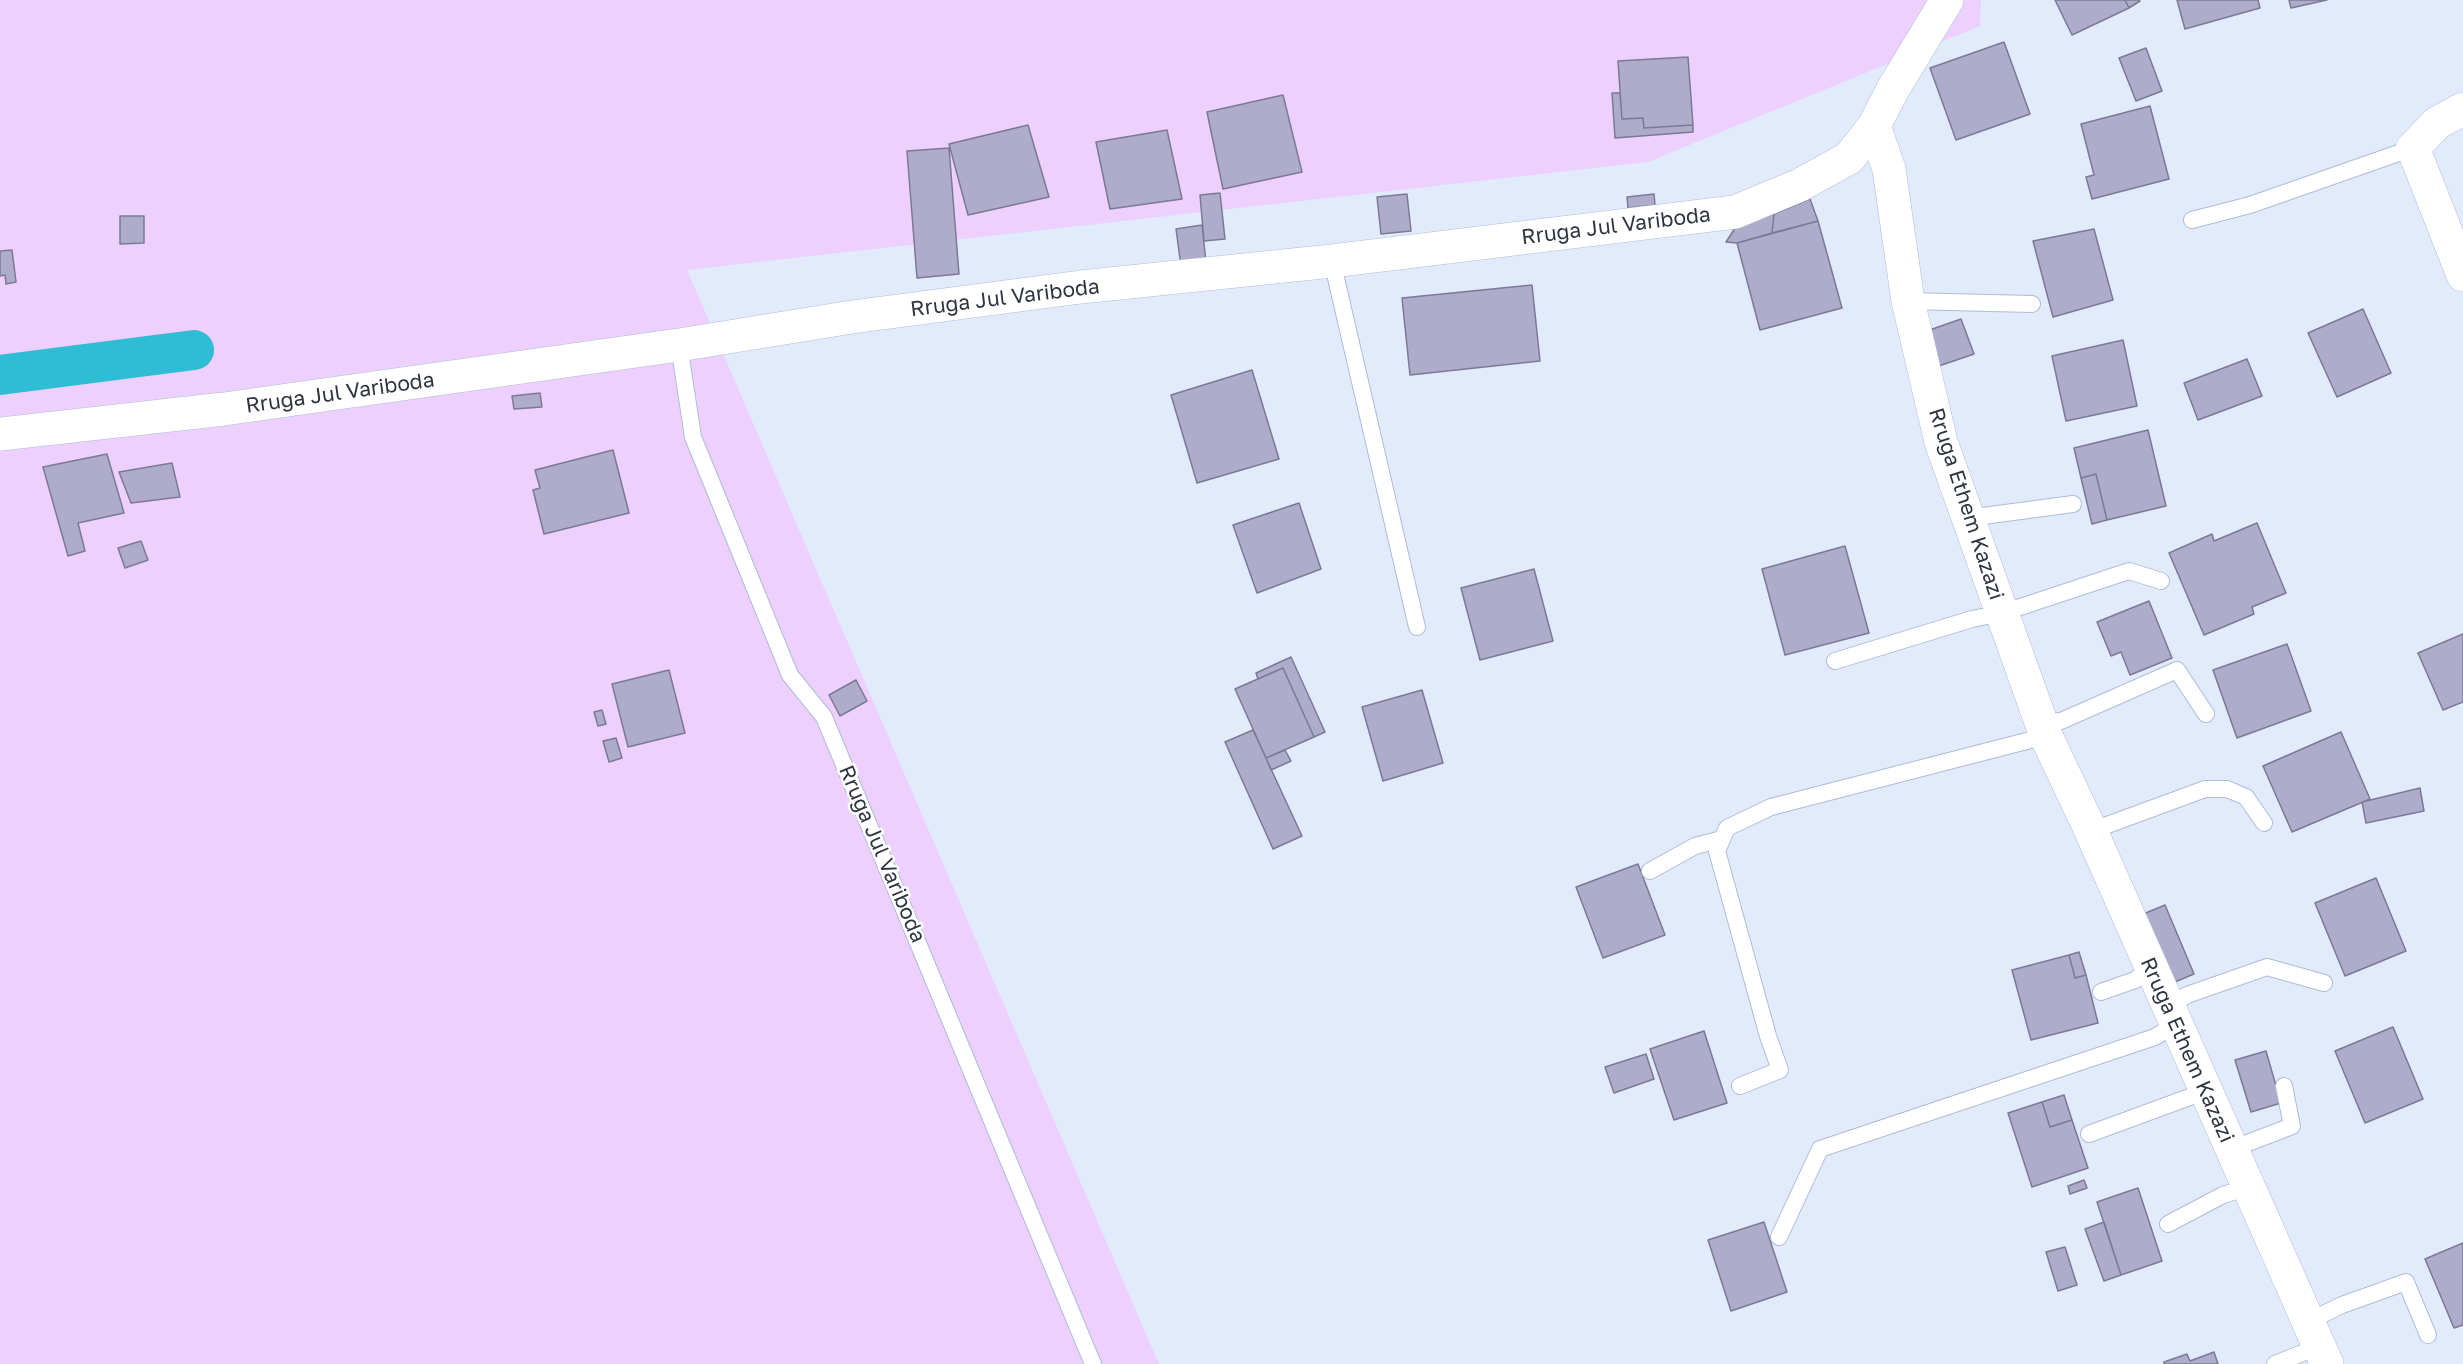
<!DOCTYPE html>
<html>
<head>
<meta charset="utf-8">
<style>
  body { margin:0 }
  canvas { display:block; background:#e2ebfc }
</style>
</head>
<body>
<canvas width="2463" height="1364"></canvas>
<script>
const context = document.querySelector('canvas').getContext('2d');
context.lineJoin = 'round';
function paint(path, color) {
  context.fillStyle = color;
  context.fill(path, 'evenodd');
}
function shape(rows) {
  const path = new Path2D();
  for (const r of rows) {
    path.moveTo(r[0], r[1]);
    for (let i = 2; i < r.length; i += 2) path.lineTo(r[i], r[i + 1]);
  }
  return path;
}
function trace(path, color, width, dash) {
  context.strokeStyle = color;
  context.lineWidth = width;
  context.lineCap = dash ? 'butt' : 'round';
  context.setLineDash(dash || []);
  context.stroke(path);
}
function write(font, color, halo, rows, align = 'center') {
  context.font = font + ' "Golos Text",sans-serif';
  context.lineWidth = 5;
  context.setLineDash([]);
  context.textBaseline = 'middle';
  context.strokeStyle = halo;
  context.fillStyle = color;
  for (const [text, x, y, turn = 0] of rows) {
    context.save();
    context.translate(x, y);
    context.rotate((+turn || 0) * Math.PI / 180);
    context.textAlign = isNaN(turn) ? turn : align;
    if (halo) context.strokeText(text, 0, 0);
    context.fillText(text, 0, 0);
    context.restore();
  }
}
paint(shape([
  [0,0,1981,0,1980,26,1648,162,687,270,1159,1364,0,1364]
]), '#edd0fd');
trace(shape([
  [0,375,194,350]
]), '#2fbcd5', 40);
const building = shape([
  [2055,0,2125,0,2129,8,2072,35,2055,0],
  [2125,0,2139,0,2140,1,2129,8,2125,0],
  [2177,0,2258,0,2260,8,2185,29,2177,0],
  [2289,0,2327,0,2291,8,2289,0],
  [2004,42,2030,114,1956,140,1930,68,2004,42],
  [2146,48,2162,91,2136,101,2119,58,2146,48],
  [1688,57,1693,125,1644,128,1643,118,1622,119,1618,61,1688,57],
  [1612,93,1620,93,1622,119,1643,118,1644,128,1693,125,1693,132,1615,138,1612,93],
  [1283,95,1302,172,1223,189,1207,112,1283,95],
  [2150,106,2169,179,2092,199,2086,177,2094,175,2081,124,2150,106],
  [1028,125,1049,197,968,215,949,144,1028,125],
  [1167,130,1182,199,1110,209,1096,142,1167,130],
  [949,148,959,274,917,278,907,151,949,148],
  [1220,193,1225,239,1204,241,1200,195,1220,193],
  [1407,194,1411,231,1381,234,1377,197,1407,194],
  [1654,194,1655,205,1628,208,1627,197,1654,194],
  [1810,199,1818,221,1772,233,1774,214,1810,199],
  [1774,214,1772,233,1737,243,1726,242,1739,222,1774,214],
  [120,216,144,216,144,243,120,244,120,216],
  [1818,221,1842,308,1760,330,1737,243,1818,221],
  [1202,225,1206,262,1181,266,1176,229,1202,225],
  [2094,229,2113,300,2053,317,2033,241,2094,229],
  [12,250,16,282,6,284,5,275,0,276,0,251,12,250],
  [1532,285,1540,361,1410,375,1402,298,1532,285],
  [2363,309,2391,373,2337,397,2308,333,2363,309],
  [1961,319,1974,354,1933,368,1921,333,1961,319],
  [2123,340,2137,406,2066,421,2052,356,2123,340],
  [2247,359,2262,396,2198,420,2184,383,2247,359],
  [1252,370,1279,459,1197,483,1171,395,1252,370],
  [540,393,542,407,514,409,512,396,540,393],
  [2148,430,2166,506,2107,520,2096,474,2081,478,2074,448,2148,430],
  [613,450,629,513,544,534,533,490,540,488,535,470,613,450],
  [107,454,124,513,78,523,85,551,68,556,43,467,107,454],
  [172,463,180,497,131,503,119,472,172,463],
  [2096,474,2107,520,2092,524,2081,478,2096,474],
  [1299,503,1321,569,1257,593,1233,525,1299,503],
  [2257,523,2286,593,2252,607,2254,614,2204,635,2169,553,2212,534,2214,541,2257,523],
  [141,541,148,560,125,568,118,548,141,541],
  [1845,546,1869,633,1785,655,1762,569,1845,546],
  [1534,569,1553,641,1480,660,1461,588,1534,569],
  [2149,601,2172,658,2130,675,2121,652,2111,656,2097,622,2149,601],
  [2463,634,2463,702,2443,710,2418,653,2463,634],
  [2287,644,2311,711,2237,738,2213,670,2287,644],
  [1291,657,1325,732,1314,737,1283,668,1258,679,1256,673,1291,657],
  [1283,668,1314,737,1266,758,1235,689,1283,668],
  [669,670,685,733,628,747,612,684,669,670],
  [856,680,867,701,840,716,829,695,856,680],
  [1422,690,1443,763,1383,781,1362,707,1422,690],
  [602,710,606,724,598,726,594,712,602,710],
  [1253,730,1302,836,1273,849,1225,742,1253,730],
  [2341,732,2370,799,2292,832,2263,766,2341,732],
  [616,738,622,758,609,762,603,741,616,738],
  [1285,750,1291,761,1271,770,1266,758,1285,750],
  [2420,788,2424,811,2366,823,2362,802,2420,788],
  [1638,864,1665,935,1603,958,1576,887,1638,864],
  [2376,878,2406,951,2345,976,2315,903,2376,878],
  [2165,905,2194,974,2170,984,2141,915,2165,905],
  [2079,952,2086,975,2075,978,2069,955,2079,952],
  [2069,955,2075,978,2086,975,2098,1023,2031,1040,2012,970,2069,955],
  [2393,1027,2423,1099,2365,1123,2335,1051,2393,1027],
  [1704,1031,1727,1103,1674,1120,1650,1049,1704,1031],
  [2266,1051,2281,1103,2251,1112,2235,1060,2266,1051],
  [1646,1054,1654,1079,1614,1093,1605,1067,1646,1054],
  [2064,1095,2072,1120,2050,1127,2042,1102,2064,1095],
  [2042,1102,2050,1127,2072,1120,2088,1168,2032,1187,2008,1113,2042,1102],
  [2084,1180,2087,1188,2070,1194,2068,1186,2084,1180],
  [2138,1188,2162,1261,2121,1275,2097,1202,2138,1188],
  [1764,1222,1787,1292,1731,1311,1708,1240,1764,1222],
  [2104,1222,2121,1275,2104,1281,2085,1229,2104,1222],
  [2463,1243,2463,1325,2454,1328,2425,1259,2463,1243],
  [2065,1247,2077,1285,2058,1291,2046,1252,2065,1247],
  [2214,1352,2218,1364,2164,1364,2164,1362,2187,1354,2190,1361,2214,1352]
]);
paint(building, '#aeacca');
trace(building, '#7b7995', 1.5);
const service = shape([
  [2192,220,2250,205,2413,148],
  [1332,261,1417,627],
  [1908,301,2032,304],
  [679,345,693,437,790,675,824,717,1093,1364],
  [1968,518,2073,504],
  [1835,661,1972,619,2002,613,2129,571,2161,581],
  [2042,723,2061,721,2177,670,2206,714],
  [2091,831,2205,789,2227,789,2246,797,2264,823],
  [1650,871,1695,846,1722,839],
  [2101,992,2135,980,2151,968],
  [2168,1007,2187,995,2267,967,2324,983],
  [1740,1086,1780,1070,1768,1036,1717,851,1727,828,1771,807,2046,736],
  [2089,1134,2206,1091],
  [2232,1149,2292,1126,2284,1086],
  [2168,1224,2223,1195,2249,1187],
  [1779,1237,1820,1149,2155,1037,2176,1024],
  [2309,1321,2342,1305,2406,1282,2428,1335],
  [2275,1364,2320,1346]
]);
const minor = shape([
  [2463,109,2437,123,2413,148,2463,275],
  [1874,126,1889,169,1908,301,1941,442,2046,736,2091,831,2327,1364],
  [0,434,224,409,679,345,852,317,1081,287,1332,261,1735,212,1800,185,1849,158,1874,126,1893,89,1947,0]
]);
trace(service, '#adbcd8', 18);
trace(minor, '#adbcd8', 34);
trace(service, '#fff', 16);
trace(minor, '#fff', 33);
write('21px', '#2f3540', '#fff', [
  ["Rruga Jul Variboda",1616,226,-7],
  ["Rruga Jul Variboda",1005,298,-7],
  ["Rruga Jul Variboda",340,393,-8],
  ["Rruga Ethem Kazazi",1966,504,72],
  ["Rruga Jul Variboda",882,854,67],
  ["Rruga Ethem Kazazi",2187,1050,66]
]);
</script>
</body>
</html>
